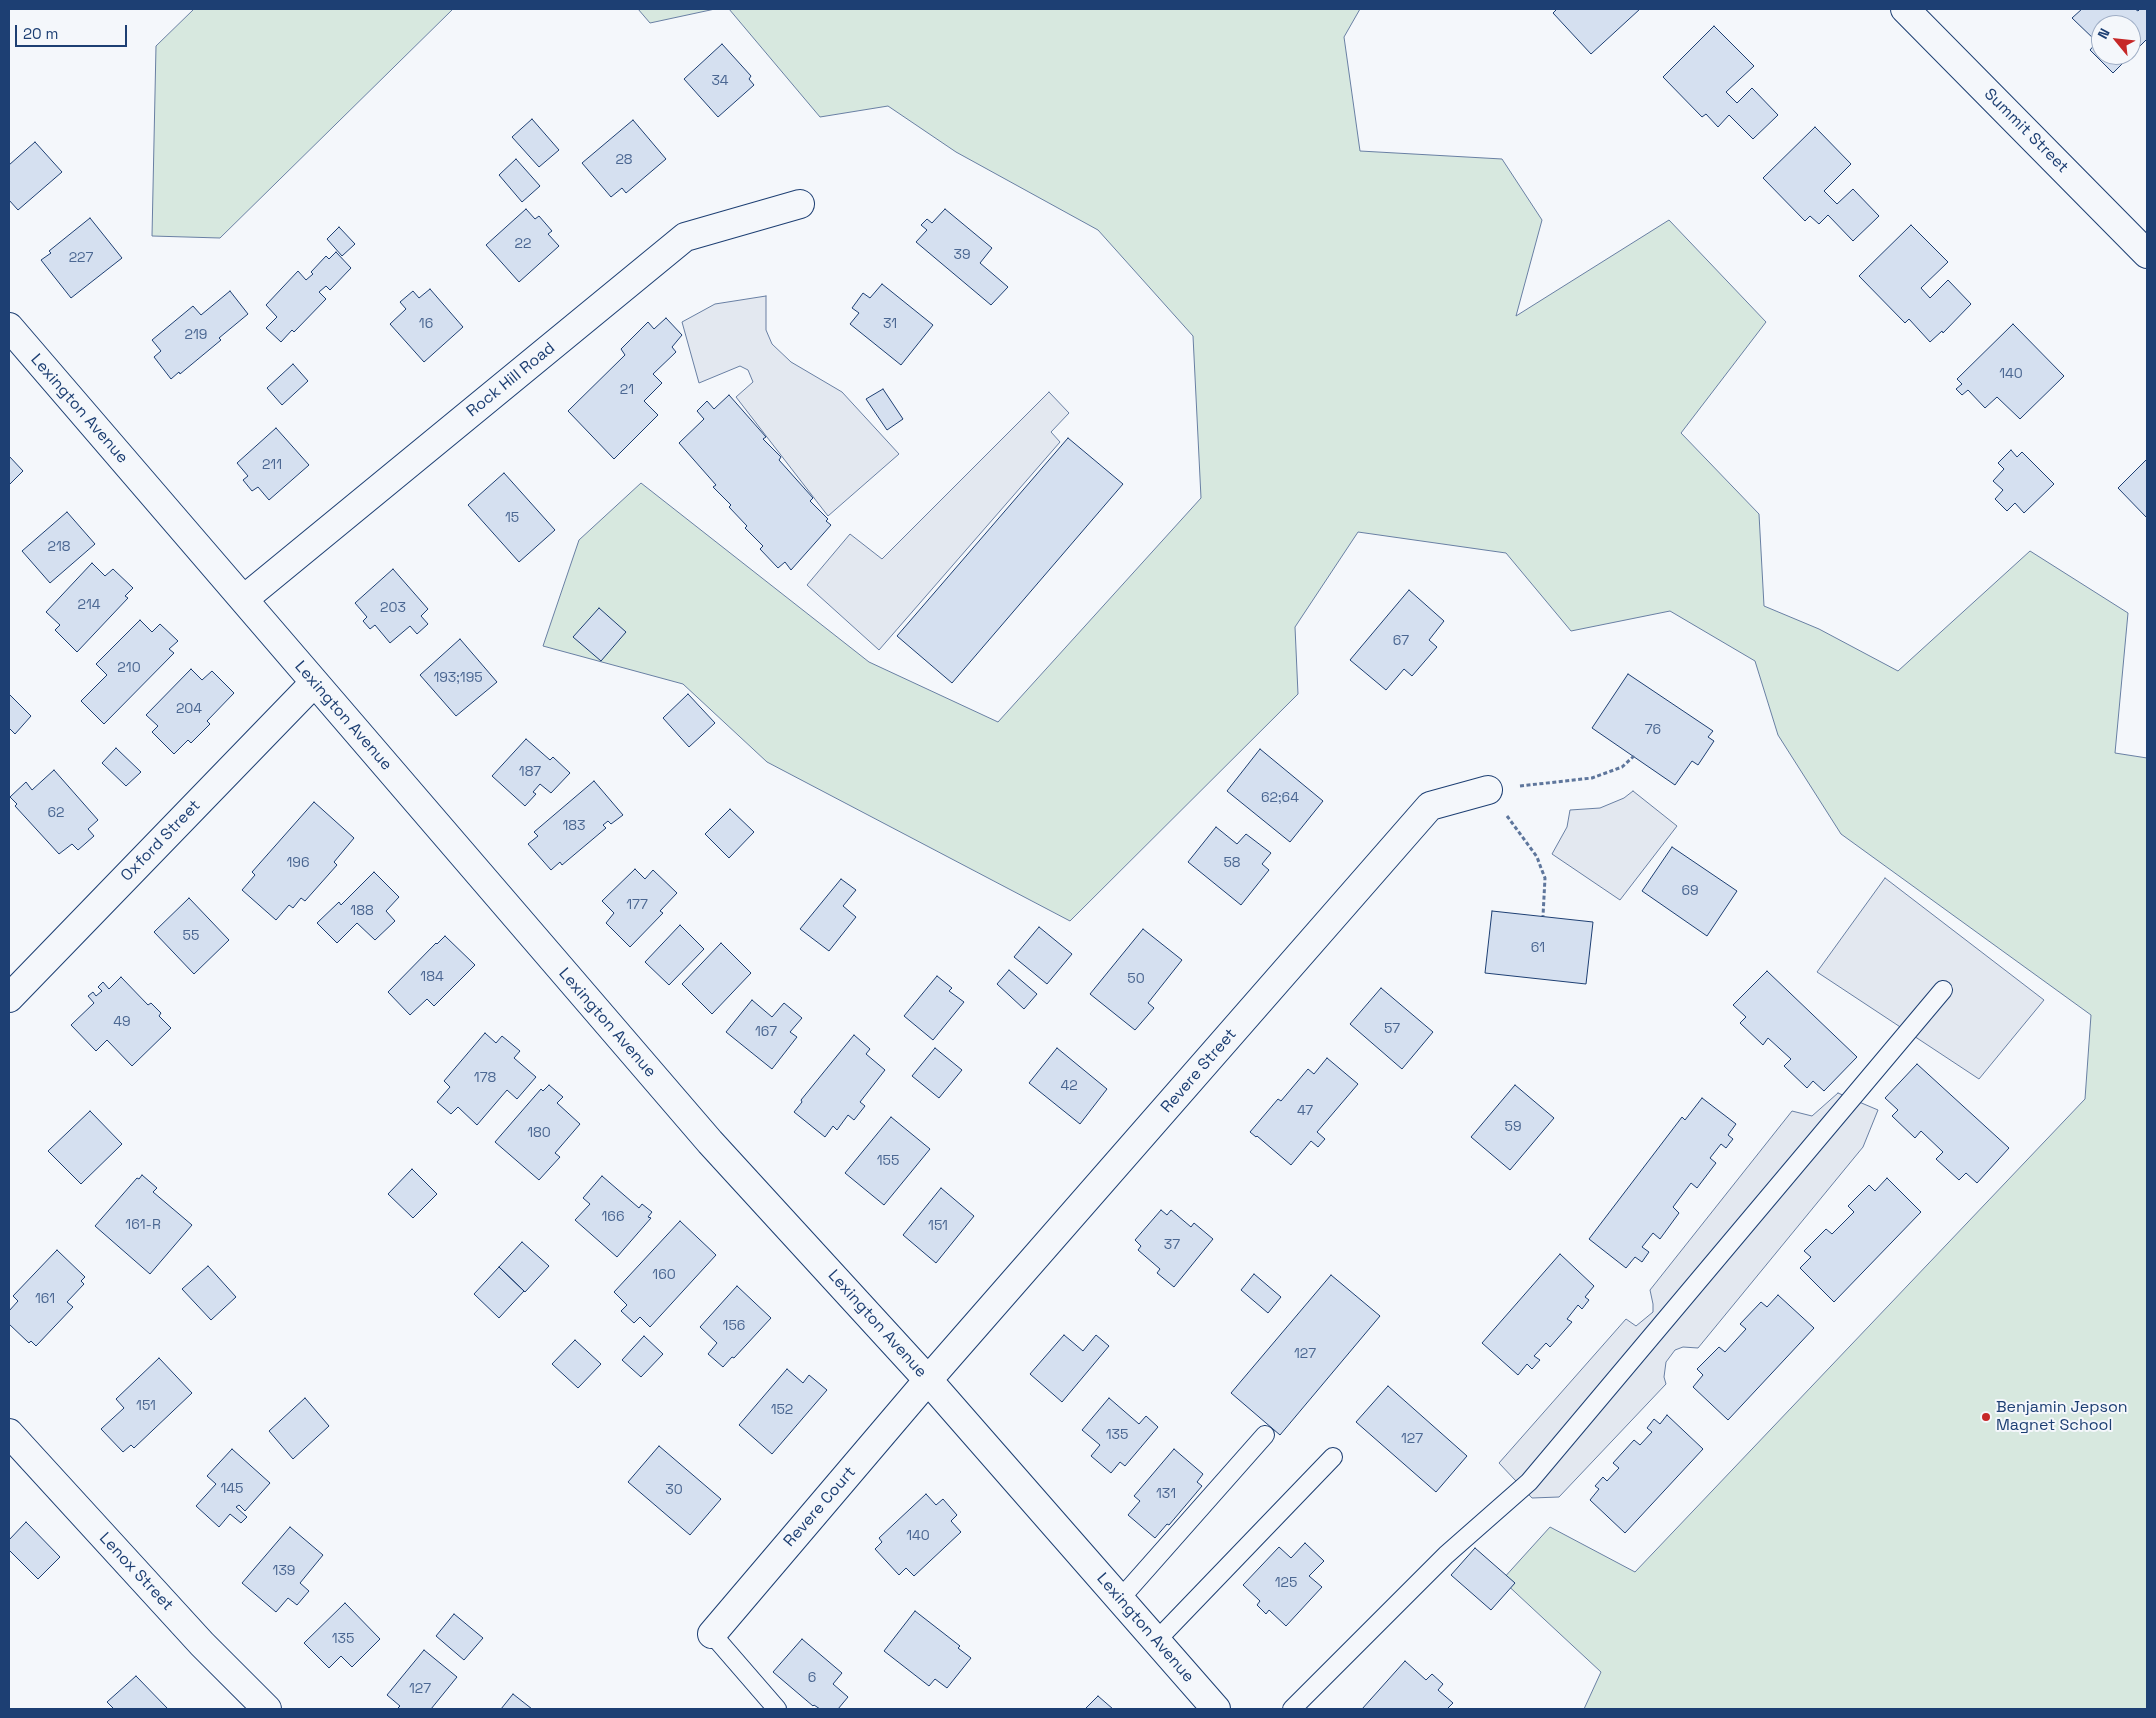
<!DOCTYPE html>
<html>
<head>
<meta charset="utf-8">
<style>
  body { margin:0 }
  #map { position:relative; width:2156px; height:1718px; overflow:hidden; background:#f4f7fb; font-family:"Space Grotesk",sans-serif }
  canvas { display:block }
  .frame { position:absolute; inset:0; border:10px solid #1d3f73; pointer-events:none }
  .north { position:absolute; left:2091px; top:15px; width:50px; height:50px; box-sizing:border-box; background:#f4f7fb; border:1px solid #9eadc5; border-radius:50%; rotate:298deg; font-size:14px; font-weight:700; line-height:20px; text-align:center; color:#1d3f73 }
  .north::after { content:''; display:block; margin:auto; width:18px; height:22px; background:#c62828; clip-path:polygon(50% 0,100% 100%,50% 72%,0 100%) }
  .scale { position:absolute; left:15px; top:25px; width:112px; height:22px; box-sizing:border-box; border:2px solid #1d3f73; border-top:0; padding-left:6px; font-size:15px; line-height:18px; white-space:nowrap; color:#1d3f73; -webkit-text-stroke:4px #f4f7fb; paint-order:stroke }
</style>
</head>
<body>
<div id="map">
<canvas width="2156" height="1718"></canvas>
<div class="frame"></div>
<div class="north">N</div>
<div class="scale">20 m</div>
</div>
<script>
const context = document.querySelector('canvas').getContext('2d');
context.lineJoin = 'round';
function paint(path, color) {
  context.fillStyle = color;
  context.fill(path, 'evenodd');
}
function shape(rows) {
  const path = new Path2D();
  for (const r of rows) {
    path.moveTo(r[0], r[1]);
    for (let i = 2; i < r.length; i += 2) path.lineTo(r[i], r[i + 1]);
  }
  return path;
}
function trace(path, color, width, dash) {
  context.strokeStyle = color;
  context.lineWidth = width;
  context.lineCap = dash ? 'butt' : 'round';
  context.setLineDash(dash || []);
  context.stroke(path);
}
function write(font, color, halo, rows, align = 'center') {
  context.font = font + ' "Space Grotesk",sans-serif';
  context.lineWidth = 4;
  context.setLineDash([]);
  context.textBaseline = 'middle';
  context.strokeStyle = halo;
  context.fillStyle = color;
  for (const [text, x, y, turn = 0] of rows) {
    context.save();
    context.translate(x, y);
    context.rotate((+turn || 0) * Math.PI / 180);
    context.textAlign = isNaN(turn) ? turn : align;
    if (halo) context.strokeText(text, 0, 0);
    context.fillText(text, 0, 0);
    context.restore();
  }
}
const green = shape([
  [194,9,453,9,220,238,152,236,156,46,194,9],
  [638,9,715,9,650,23,638,9],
  [729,9,1360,9,1344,37,1360,151,1502,159,1542,220,1516,316,1669,220,1766,322,1681,433,1759,514,1764,606,1819,629,1898,671,2030,551,2128,613,2115,753,2147,758,2147,1709,1584,1709,1601,1672,1502,1580,1550,1527,1635,1572,2085,1099,2091,1015,1841,834,1778,735,1755,661,1670,611,1571,631,1506,553,1358,532,1295,627,1298,694,1070,921,767,762,683,684,543,646,579,540,641,483,869,662,998,722,1201,498,1193,336,1098,230,956,152,888,106,820,117,729,9]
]);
paint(green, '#d7e8df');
trace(green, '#687fa3', 1);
const parking = shape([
  [766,296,766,330,772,344,791,362,842,392,899,454,828,516,736,397,753,382,748,370,740,366,699,383,682,322,715,304,766,296],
  [1049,392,1069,413,1051,432,1060,442,879,650,807,585,850,534,882,559,1049,392],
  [1633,791,1677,826,1620,900,1552,854,1567,827,1570,810,1600,808,1624,798,1633,791],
  [1885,878,2044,1000,1979,1079,1817,972,1885,878],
  [1838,1093,1878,1110,1863,1147,1698,1348,1683,1347,1675,1350,1666,1362,1664,1377,1666,1384,1559,1497,1532,1498,1499,1463,1626,1319,1636,1326,1653,1312,1653,1304,1650,1290,1792,1111,1812,1116,1838,1093]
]);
paint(parking, '#e3e8f0');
trace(parking, '#687fa3', 1);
const building = shape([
  [1557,9,1640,9,1591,54,1553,13,1557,9],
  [2082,9,2135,9,2138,11,2140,9,2147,9,2147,39,2131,55,2131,25,2101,25,2101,55,2131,55,2113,73,2090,50,2097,42,2072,18,2082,9],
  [1714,26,1754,66,1726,92,1737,103,1752,88,1778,115,1753,139,1729,115,1718,127,1706,114,1702,117,1663,77,1714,26],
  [722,44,751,76,749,79,754,85,718,117,684,79,722,44],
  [532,119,559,150,539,167,512,137,532,119],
  [633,120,666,159,626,193,622,188,611,197,582,163,633,120],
  [1815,127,1851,164,1824,191,1837,204,1853,189,1879,216,1853,241,1828,215,1819,224,1810,216,1805,221,1763,178,1815,127],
  [35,142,62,172,18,210,9,200,9,165,35,142],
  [516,159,540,186,522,202,499,175,516,159],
  [526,209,535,219,539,216,552,231,548,234,559,246,519,282,486,245,526,209],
  [945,209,992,248,980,263,1008,287,991,305,916,242,927,230,921,225,927,219,932,223,945,209],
  [90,218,122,258,71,298,41,260,51,253,49,251,90,218],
  [1911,225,1948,262,1921,288,1930,298,1948,280,1971,304,1943,333,1942,331,1930,342,1909,319,1905,323,1859,276,1911,225],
  [339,227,355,244,342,256,327,239,339,227],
  [336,252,351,268,330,290,326,286,319,292,326,299,294,332,292,330,281,342,266,328,277,317,266,305,298,271,306,280,313,274,311,272,326,256,329,259,336,252],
  [882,284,933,325,901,365,850,324,859,313,852,308,863,293,870,298,882,284],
  [430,289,463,327,424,362,390,324,406,309,400,302,413,291,419,298,430,289],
  [230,291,248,314,219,338,221,340,180,374,179,372,171,379,154,357,161,351,152,340,193,306,201,315,230,291],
  [666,318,682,335,672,347,676,352,653,374,662,383,644,401,658,415,614,459,568,411,625,355,621,349,648,322,654,329,666,318],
  [2013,324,2064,376,2020,419,1997,397,1985,408,1968,390,1962,395,1956,389,1962,384,1957,379,2013,324],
  [293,364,308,381,282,405,267,388,293,364],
  [883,389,903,419,887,430,866,399,883,389],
  [729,395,766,437,763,439,781,457,779,460,813,498,810,501,828,519,826,521,831,525,791,570,785,562,778,568,760,549,763,546,745,528,747,526,729,507,731,505,713,487,716,485,679,443,704,419,697,411,707,401,714,409,729,395],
  [276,428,309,465,269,500,258,487,252,491,243,480,248,476,237,463,276,428],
  [1068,438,1123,484,952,683,897,636,1068,438],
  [2011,450,2017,457,2022,452,2054,484,2024,513,2015,503,2007,511,1995,499,2003,490,1993,481,2004,469,1998,463,2011,450],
  [9,456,23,471,9,485,9,456],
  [2147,459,2147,518,2118,488,2147,459],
  [504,473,555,530,519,562,468,505,504,473],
  [67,512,95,544,50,583,22,551,67,512],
  [92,563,105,576,113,569,133,588,125,596,128,598,77,652,55,630,60,625,46,612,92,563],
  [393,569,428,609,421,616,428,624,417,634,410,626,390,643,375,625,370,629,363,621,367,617,355,603,393,569],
  [1409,590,1444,621,1429,640,1437,647,1412,676,1404,669,1386,690,1350,660,1409,590],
  [599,608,626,632,601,661,573,637,599,608],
  [140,620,152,632,160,624,178,641,169,649,174,653,104,724,81,701,107,675,96,664,140,620],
  [460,639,497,682,456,716,420,675,460,639],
  [191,669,202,680,212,671,234,693,207,721,210,724,191,743,188,740,174,754,152,732,158,726,146,715,191,669],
  [1628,674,1713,731,1708,737,1714,741,1698,765,1692,761,1675,785,1592,728,1628,674],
  [9,694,31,716,15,734,9,728,9,694],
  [688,694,715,723,689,747,663,718,688,694],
  [526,739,550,760,553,757,570,773,551,793,540,784,533,792,536,794,525,806,492,776,526,739],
  [116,748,141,772,126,786,102,763,116,748],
  [1260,749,1323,801,1290,842,1227,791,1260,749],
  [54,770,98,820,88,829,94,836,78,850,72,844,59,854,15,806,17,804,10,797,26,782,32,790,54,770],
  [594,781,623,815,611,824,608,821,603,825,606,828,562,865,560,862,551,870,528,844,538,836,534,832,594,781],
  [314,802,354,838,334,862,337,865,305,901,301,898,293,908,289,905,276,920,242,890,255,875,252,872,314,802],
  [730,809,754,832,729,858,705,834,730,809],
  [1216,827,1237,844,1246,834,1271,853,1262,864,1269,870,1241,905,1188,862,1216,827],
  [1672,847,1737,891,1707,936,1642,891,1672,847],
  [635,869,645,879,653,870,677,893,660,911,663,913,630,947,606,923,614,913,602,901,635,869],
  [374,872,399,897,386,911,395,921,375,940,357,923,337,943,317,923,339,902,341,905,374,872],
  [841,879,856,890,843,906,856,917,829,951,800,929,841,879],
  [189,898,229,940,194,974,154,932,189,898],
  [1492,911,1593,922,1586,984,1485,973,1492,911],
  [680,925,704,949,669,985,645,962,680,925],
  [1039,927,1072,954,1047,984,1014,957,1039,927],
  [1143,929,1182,960,1148,1003,1154,1008,1135,1030,1090,994,1143,929],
  [445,936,475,965,434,1006,427,999,410,1015,388,992,436,943,437,944,445,936],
  [721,943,751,973,712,1014,682,984,721,943],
  [1009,970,1037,994,1024,1009,997,984,1009,970],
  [1767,971,1857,1057,1824,1091,1813,1081,1807,1088,1784,1066,1791,1059,1768,1038,1763,1045,1740,1023,1746,1017,1733,1005,1767,971],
  [937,976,952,988,949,991,964,1002,933,1040,904,1016,937,976],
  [121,977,148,1005,151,1003,161,1013,159,1016,171,1028,132,1066,107,1040,96,1051,71,1025,94,1003,88,996,93,992,96,996,102,991,98,987,103,982,109,989,121,977],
  [1381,988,1433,1032,1402,1069,1350,1024,1381,988],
  [752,1000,772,1017,784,1003,802,1018,790,1032,797,1037,772,1069,726,1032,752,1000],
  [485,1033,496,1043,502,1036,520,1051,514,1058,536,1077,517,1099,507,1090,477,1125,458,1107,451,1114,437,1102,450,1087,444,1081,485,1033],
  [854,1035,870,1049,866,1054,885,1070,860,1102,865,1106,854,1120,848,1115,837,1130,833,1126,825,1137,794,1112,802,1102,801,1100,854,1035],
  [935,1048,962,1070,939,1098,912,1076,935,1048],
  [1057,1048,1107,1089,1080,1124,1029,1083,1057,1048],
  [1327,1058,1358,1084,1317,1132,1325,1139,1318,1147,1311,1141,1291,1165,1257,1136,1256,1137,1250,1132,1278,1099,1281,1101,1308,1069,1314,1074,1327,1058],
  [1917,1064,2009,1148,1977,1183,1966,1173,1959,1180,1936,1159,1943,1152,1921,1131,1915,1138,1892,1116,1898,1110,1885,1098,1917,1064],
  [549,1085,563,1097,557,1103,580,1124,555,1153,560,1157,539,1180,495,1142,541,1089,543,1091,549,1085],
  [1515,1085,1554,1118,1510,1170,1471,1137,1515,1085],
  [1702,1098,1736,1124,1728,1135,1733,1139,1726,1148,1721,1144,1710,1158,1716,1163,1697,1188,1691,1183,1673,1207,1679,1213,1660,1239,1653,1233,1642,1247,1649,1252,1642,1262,1635,1257,1626,1268,1589,1239,1682,1117,1685,1120,1702,1098],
  [90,1111,122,1144,81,1184,48,1151,90,1111],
  [891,1117,930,1149,884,1205,845,1173,891,1117],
  [412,1169,437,1194,413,1218,388,1194,412,1169],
  [142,1175,157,1188,153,1192,192,1225,150,1274,95,1226,137,1178,139,1179,142,1175],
  [602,1176,639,1208,642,1204,652,1212,648,1217,651,1218,617,1257,575,1220,590,1204,583,1198,602,1176],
  [1887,1178,1921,1212,1834,1302,1800,1268,1811,1257,1804,1251,1826,1229,1832,1234,1854,1212,1848,1206,1869,1185,1875,1191,1887,1178],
  [941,1188,974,1216,936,1263,903,1235,941,1188],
  [1161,1210,1167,1215,1171,1210,1191,1227,1194,1223,1213,1239,1174,1287,1157,1273,1160,1269,1138,1250,1141,1246,1135,1240,1161,1210],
  [680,1221,716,1255,650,1327,640,1317,634,1323,621,1311,627,1305,614,1292,680,1221],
  [522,1242,549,1266,525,1292,499,1267,522,1242],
  [57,1250,85,1277,81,1281,84,1284,67,1302,73,1307,36,1346,31,1341,29,1343,9,1324,9,1311,18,1301,13,1296,57,1250],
  [1560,1254,1594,1286,1585,1297,1589,1300,1582,1309,1578,1305,1567,1319,1572,1322,1550,1347,1546,1343,1534,1356,1540,1360,1532,1369,1527,1364,1518,1375,1482,1343,1560,1254],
  [208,1266,236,1297,211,1320,182,1289,208,1266],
  [499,1267,524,1291,499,1318,474,1294,499,1267],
  [1254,1274,1281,1297,1268,1313,1241,1290,1254,1274],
  [1331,1275,1380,1316,1280,1435,1231,1393,1331,1275],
  [737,1286,771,1318,734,1358,732,1357,723,1367,708,1354,717,1343,700,1327,737,1286],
  [1778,1295,1814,1328,1728,1420,1693,1387,1703,1375,1697,1369,1719,1347,1725,1352,1746,1329,1740,1324,1761,1302,1767,1307,1778,1295],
  [1064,1335,1083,1351,1096,1335,1109,1346,1062,1402,1030,1374,1064,1335],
  [644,1336,663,1354,641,1377,622,1360,644,1336],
  [575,1340,601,1364,578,1388,552,1364,575,1340],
  [159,1358,192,1393,134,1448,131,1445,123,1452,101,1429,124,1408,116,1399,159,1358],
  [787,1369,803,1383,809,1375,827,1390,772,1454,739,1425,787,1369],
  [1388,1386,1467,1456,1436,1492,1356,1422,1388,1386],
  [305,1398,329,1426,293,1459,269,1431,305,1398],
  [1109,1398,1139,1424,1146,1416,1158,1427,1125,1466,1120,1462,1111,1473,1091,1456,1100,1445,1082,1430,1109,1398],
  [1667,1415,1703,1449,1625,1533,1590,1500,1599,1489,1595,1486,1603,1477,1607,1481,1619,1468,1613,1463,1634,1440,1640,1445,1652,1432,1647,1428,1654,1419,1660,1424,1667,1415],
  [659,1446,721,1499,690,1535,628,1482,659,1446],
  [232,1449,270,1483,245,1511,239,1505,236,1507,247,1517,241,1523,230,1514,219,1527,196,1506,216,1484,207,1476,232,1449],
  [1174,1449,1203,1474,1197,1482,1202,1486,1169,1525,1167,1524,1155,1538,1128,1515,1140,1501,1134,1496,1174,1449],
  [926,1494,936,1505,943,1499,957,1515,951,1521,961,1532,914,1576,906,1568,899,1575,875,1549,882,1542,879,1538,926,1494],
  [26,1522,60,1557,38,1579,9,1550,9,1540,26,1522],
  [290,1527,323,1555,300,1583,309,1591,297,1605,288,1598,276,1612,242,1583,290,1527],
  [1305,1543,1324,1561,1309,1576,1322,1587,1286,1626,1269,1610,1266,1614,1257,1605,1260,1601,1243,1585,1279,1547,1291,1558,1305,1543],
  [1475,1548,1515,1583,1491,1610,1451,1575,1475,1548],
  [345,1603,380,1639,352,1667,341,1656,329,1668,304,1643,345,1603],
  [915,1611,960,1646,958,1648,971,1658,947,1688,935,1679,929,1686,884,1651,915,1611],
  [454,1614,483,1638,464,1660,436,1636,454,1614],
  [802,1639,842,1673,833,1684,848,1697,838,1709,820,1709,814,1705,813,1706,773,1672,802,1639],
  [424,1650,457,1677,431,1709,397,1709,400,1706,387,1695,424,1650],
  [1405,1661,1426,1680,1432,1674,1443,1684,1438,1690,1453,1703,1447,1709,1362,1709,1405,1661],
  [136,1676,168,1709,114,1709,107,1702,136,1676],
  [513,1694,532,1709,501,1709,513,1694],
  [1098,1696,1113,1709,1085,1709,1098,1696]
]);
paint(building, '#d5e0f0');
trace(building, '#1d3f73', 1);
const service = shape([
  [1120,1599,1265,1435],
  [712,1634,777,1709],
  [1156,1641,1333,1457],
  [1292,1709,1446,1555,1529,1482,1943,990]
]);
const minor = shape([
  [1905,9,2147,254],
  [9,327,710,1142,928,1380,1216,1709],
  [244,599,685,237,800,204],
  [9,998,314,683],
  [9,1433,202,1644,267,1709],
  [712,1634,928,1380,1430,806,1488,790]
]);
trace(service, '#1d3f73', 20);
trace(minor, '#1d3f73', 30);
trace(shape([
  [1520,786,1592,778,1622,767,1634,756],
  [1507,816,1537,857,1541,868,1545,878,1543,916]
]), '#5e769c', 3, [4, 2.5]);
trace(service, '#f4f7fb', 18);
trace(minor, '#f4f7fb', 28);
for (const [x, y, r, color] of [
  [1986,1417,5,"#c62828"]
]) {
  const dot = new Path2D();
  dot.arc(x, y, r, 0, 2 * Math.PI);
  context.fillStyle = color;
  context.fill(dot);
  trace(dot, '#f4f7fb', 2);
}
write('14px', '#4b6792', null, [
  ["34",720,81],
  ["28",624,160],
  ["22",523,244],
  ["39",962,255],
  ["227",81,258],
  ["16",426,324],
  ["31",890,324],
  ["219",196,335],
  ["140",2011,374],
  ["21",627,390],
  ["211",272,465],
  ["15",512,518],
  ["218",59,547],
  ["214",89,605],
  ["203",393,608],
  ["67",1401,641],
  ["210",129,668],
  ["193;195",458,678],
  ["204",189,709],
  ["76",1653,730],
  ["187",530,772],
  ["62;64",1280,798],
  ["62",56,813],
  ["183",574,826],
  ["196",298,863],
  ["58",1232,863],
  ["69",1690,891],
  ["177",637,905],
  ["188",362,911],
  ["55",191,936],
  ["61",1538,948],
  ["184",432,977],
  ["50",1136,979],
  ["49",122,1022],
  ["57",1392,1029],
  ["167",766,1032],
  ["178",485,1078],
  ["42",1069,1086],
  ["47",1305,1111],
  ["59",1513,1127],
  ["180",539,1133],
  ["155",888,1161],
  ["166",613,1217],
  ["161-R",143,1225],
  ["151",938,1226],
  ["37",1172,1245],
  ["160",664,1275],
  ["161",45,1299],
  ["156",734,1326],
  ["127",1305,1354],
  ["151",146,1406],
  ["152",782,1410],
  ["135",1117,1435],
  ["127",1412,1439],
  ["145",232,1489],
  ["30",674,1490],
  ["131",1166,1494],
  ["140",918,1536],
  ["139",284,1571],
  ["125",1286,1583],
  ["135",343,1639],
  ["6",812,1678],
  ["127",420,1689]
]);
write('16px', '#1d3f73', '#f4f7fb', [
  ["Summit Street",2026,131,45],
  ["Rock Hill Road",511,380,-39],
  ["Lexington Avenue",79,409,49],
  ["Lexington Avenue",343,716,49],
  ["Oxford Street",161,841,-46],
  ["Lexington Avenue",607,1023,49],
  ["Revere Street",1199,1071,-49],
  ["Lexington Avenue",877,1324,48],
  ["Revere Court",820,1507,-49],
  ["Lenox Street",136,1572,47],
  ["Lexington Avenue",1145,1628,49]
]);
write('16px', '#1d3f73', '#f4f7fb', [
  ["Benjamin Jepson",1996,1408],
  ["Magnet School",1996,1426]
], 'left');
</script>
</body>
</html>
